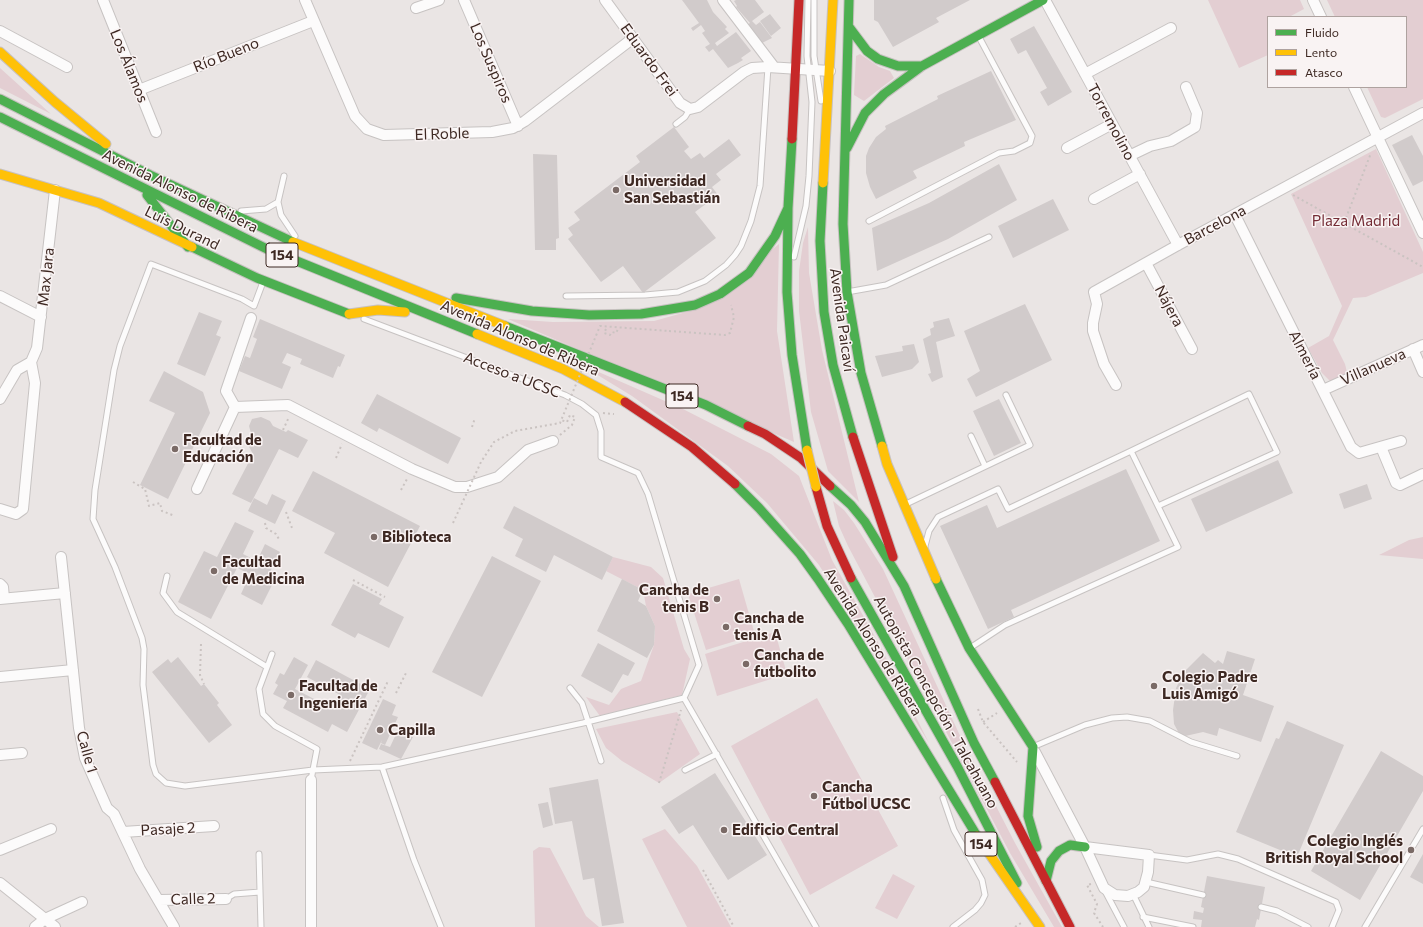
<!DOCTYPE html>
<html>
<head>
<meta charset="utf-8">
<style>
  body { margin:0 }
  #map { position:relative; width:1423px; height:927px; overflow:hidden; background:#eae5e4; font-family:Commissioner,sans-serif }
  canvas { display:block }
  .legend { position:absolute; left:1267px; top:16px; width:140px; height:72px; box-sizing:border-box; background:#f9f3f3; border:1px solid #aea29f; margin:0; padding:5px 7px; list-style:none; font-size:12px; color:#3d2822 }
  .legend li { display:flex; align-items:center; gap:8px; height:20px }
  .legend b { width:20px; border:1px solid #aea29f }
</style>
</head>
<body>
<div id="map">
<canvas width="1423" height="927"></canvas>
<ul class="legend">
<li><b style="height:5px;background:#4caf50"></b>Fluido</li>
<li><b style="height:5px;background:#ffc107"></b>Lento</li>
<li><b style="height:5px;background:#c62828"></b>Atasco</li>
</ul>
</div>
<script>
const context = document.querySelector('canvas').getContext('2d');
context.lineJoin = 'round';
function paint(path, color) {
  context.fillStyle = color;
  context.fill(path, 'evenodd');
}
function shape(rows) {
  const path = new Path2D();
  for (const r of rows) {
    if (r.length === 3) {
      path.moveTo(r[0] + r[2], r[1]);
      path.arc(r[0], r[1], r[2], 0, 2 * Math.PI);
      continue;
    }
    path.moveTo(r[0], r[1]);
    for (let i = 2; i < r.length; i += 2) path.lineTo(r[i], r[i + 1]);
  }
  return path;
}
function trace(path, color, width, dash) {
  context.strokeStyle = color;
  context.lineWidth = width;
  context.lineCap = dash ? 'butt' : 'round';
  context.setLineDash(dash || []);
  context.stroke(path);
}
function write(font, color, halo, rows, align = 'center') {
  context.font = font + ' Commissioner,sans-serif';
  context.lineWidth = 3;
  context.setLineDash([]);
  context.textBaseline = 'middle';
  context.strokeStyle = halo;
  context.fillStyle = color;
  for (const [text, x, y, turn = 0] of rows) {
    context.save();
    context.translate(x, y);
    context.rotate((+turn || 0) * Math.PI / 180);
    context.textAlign = isNaN(turn) ? turn : align;
    if (halo) context.strokeText(text, 0, 0);
    context.fillText(text, 0, 0);
    context.restore();
  }
}
paint(shape([
  [1208,0,1300,0,1304,9,1289,17,1268,17,1268,55,1239,68],
  [1327,0,1423,0,1423,99,1385,118,1381,117,1367,87,1406,87,1406,17,1335,17],
  [860,54,879,67,890,71,894,78,864,101,854,95,856,56],
  [0,68,51,114,0,88],
  [1376,149,1423,252,1423,273,1366,297,1353,298,1333,340,1345,364,1348,376,1330,381,1322,373,1308,348,1329,336,1342,306,1291,194],
  [808,227,809,273,822,350,859,502,828,471,811,412,799,311,799,271,803,243],
  [779,244,777,331,794,442,508,319,553,322,654,321,697,309],
  [578,363,681,408,771,454,799,476,832,560,880,646,929,743,819,565,767,503,728,466,632,396],
  [833,501,844,510,854,523,883,569,962,740,1015,843,1062,927,1054,927,1010,853,848,546,839,526],
  [1423,537,1423,559,1379,555,1409,540],
  [613,557,651,567,663,578,684,649,690,659,682,695,600,716,586,697,609,705,621,689,641,681,654,645,655,626,646,606,643,590,606,571],
  [739,579,755,635,706,650,688,594],
  [775,632,787,674,717,696,705,654],
  [817,698,898,846,810,895,731,746],
  [677,712,700,754,659,783,622,761,606,748,596,729],
  [665,829,697,866,731,927,687,927,642,839],
  [539,847,550,848,586,916,599,927,535,927,533,851],
  [893,874,915,886,897,919,875,908]
]), '#e3ced2');
paint(shape([
  [682,0,707,0,713,12,727,27,725,29,729,33,715,43,717,46,736,32,751,51,741,58,743,60,738,63,728,68,713,49,709,52,705,47,710,44,702,33,705,31,701,25,693,31,691,28,699,23],
  [736,0,755,0,764,12,752,21,756,25,760,22,772,38,762,43,745,26,750,23,736,7,737,6,734,1],
  [874,0,970,0,936,18,939,22,893,47,878,22,874,20],
  [770,14,781,28,771,36,760,21],
  [1034,26,1072,92,1048,106,1040,92,1047,88,1026,50,1018,54,1010,39],
  [991,71,1016,120,964,142,965,146,913,171,917,178,876,199,870,187,866,173,866,156,869,148,876,137,886,129,885,126,938,99,937,96],
  [674,127,689,147,684,151,691,159,700,153,704,158,729,139,741,155,716,174,721,180,712,187,718,195,695,212,716,238,643,293,623,266,601,282,568,239,573,235,568,228,580,220,574,212,640,162,636,156],
  [1412,135,1423,156,1423,181,1413,186,1392,145],
  [533,154,557,155,559,238,556,239,556,250,535,250],
  [999,164,1017,200,948,239,877,271,872,228,929,203],
  [1053,199,1069,230,1013,258,998,226],
  [1345,223,3.5],
  [1025,304,1052,360,976,397,967,379,980,371,964,331],
  [199,312,222,321,216,335,221,337,205,376,177,364],
  [949,318,955,336,936,342,943,377,932,382,928,374,931,373,923,339,931,335,930,329,934,327,933,322],
  [260,319,345,355,340,367,338,366,333,378,300,364,302,359,287,353,282,363,291,367,282,389,239,371,245,356,250,358,257,339,253,337],
  [914,344,919,362,912,369,882,377,875,356,903,351,902,346],
  [164,371,203,392,210,413,168,499,140,485,175,413,149,401],
  [377,394,461,438,448,464,379,428,377,432,361,423],
  [999,399,1021,443,994,456,973,411],
  [261,417,270,421,273,426,286,432,288,430,308,440,298,458,279,449,251,503,232,494,253,454,248,445,252,437,249,426,252,419],
  [1278,460,1293,493,1206,532,1191,499],
  [1126,469,1160,541,1011,610,1014,617,988,629,940,526,987,505,997,528],
  [313,471,420,526,388,587,324,553,335,533,292,511],
  [1367,484,1372,499,1344,509,1339,494],
  [272,494,286,501,275,524,248,511,254,498,267,505],
  [514,506,613,557,602,580,554,555,546,572,515,556,523,539,503,528],
  [235,522,254,531,243,554,257,561,265,544,280,552,266,580,273,583,262,605,241,594,250,574,237,568,211,619,178,602,204,551,217,557],
  [492,556,541,581,482,697,432,672],
  [622,579,643,590,638,601,646,606,655,626,654,645,647,658,597,631],
  [353,584,382,599,379,604,404,617,389,648,358,633,355,638,331,625],
  [598,643,635,663,628,676,623,674,612,693,581,676],
  [1227,651,1255,659,1243,695,1274,706,1261,742,1219,728,1217,736,1203,732,1181,737,1174,724,1173,710,1176,688,1184,672,1203,653,1215,663,1218,660,1223,664],
  [178,657,201,686,204,684,219,703,217,705,232,725,209,743,152,672,168,659,171,663],
  [294,657,308,665,295,689,335,710,342,696,307,677,316,660,370,689,347,732,332,724,328,732,283,708,287,701,273,694,278,685,275,683,280,673,284,675],
  [383,699,396,705,392,715,398,717,385,745,381,743,382,740,377,750,362,743],
  [1287,721,1344,745,1297,857,1236,832,1276,738,1279,739],
  [398,730,413,737,401,759,379,749,381,744,390,747],
  [1381,751,1423,776,1423,791,1360,900,1311,871],
  [715,773,767,855,728,880,693,825,679,834,661,807],
  [598,779,624,923,602,926,594,878,583,880,572,821,555,824,549,788],
  [548,802,553,825,543,828,538,804],
  [1423,854,1423,884,1410,877],
  [1207,876,1265,887,1259,920,1257,919,1255,927,1201,927,1202,920,1193,919,1194,911,1203,913,1204,908,1201,907]
]), '#d1cbcb');
const lane = shape([
  [814,0,814,56,821,101],
  [676,124,685,117,690,109],
  [284,176,278,202,281,215,295,236],
  [241,211,266,209,278,202],
  [869,221,999,153,1014,151,1030,143,1032,136,979,37],
  [794,257,806,206,809,176,812,102,807,56,808,0],
  [263,282,254,306,242,299,151,264,120,346,114,370,95,490,93,519,115,567,142,638,144,649,143,685,153,765,156,774,166,783,185,786,313,770,382,767,583,723,684,698,699,665,648,494,638,473,601,457,601,431,596,415,582,404,565,395,364,319],
  [847,292,886,285,989,237],
  [566,296,645,295,678,292,705,281,726,265,735,255,741,246,751,221,760,186,768,67],
  [971,436,985,466],
  [1131,451,1249,394,1277,452,1158,506],
  [906,504,1030,445,1006,395],
  [925,546,929,531,938,517,998,489,1008,509,1131,451,1178,547,1005,625,970,648],
  [167,576,163,593,177,612,267,667],
  [272,654,259,689,263,714,275,726,317,749,311,780],
  [570,688,582,703,601,761],
  [684,698,816,927],
  [1035,746,1085,725,1112,718,1127,717,1150,721,1191,742,1237,756],
  [382,767,414,860,441,927],
  [685,770,717,754],
  [943,798,954,830,982,880,985,895,981,903,975,910,953,927],
  [259,854,261,927],
  [1149,855,1187,860,1218,854,1238,859,1336,902,1339,910,1332,927],
  [1146,882,1203,895],
  [1105,891,1124,927],
  [1133,894,1149,927],
  [226,899,234,894,260,892],
  [1261,907,1277,911,1308,927],
  [1143,917,1193,927],
  [1365,927,1423,829]
]);
const street = shape([
  [103,0,156,132],
  [305,0,355,116,367,129,384,135,492,132,513,128,525,121,632,39],
  [464,0,518,126],
  [605,0,680,103,690,109,698,107,744,72,752,68,768,67,830,71],
  [723,0,774,67],
  [1045,0,1178,245],
  [1313,0,1321,17],
  [416,8,439,0],
  [0,31,67,67],
  [1085,74,1171,28],
  [1354,87,1423,233],
  [139,90,313,21],
  [1067,148,1112,124],
  [1129,156,1150,146,1171,141,1195,127,1197,113,1186,87],
  [1094,199,1140,174],
  [1235,215,1351,447,1359,453,1401,441],
  [1146,263,1192,349],
  [0,296,41,317],
  [1413,349,1423,372],
  [1116,385,1104,364,1093,331,1093,323,1097,304,1094,292,1178,245,1423,113],
  [1323,390,1423,345],
  [0,399,17,370,31,362,37,348,55,190],
  [235,407,288,405,412,469,455,487,467,487,498,477,528,450,553,441],
  [235,407,226,391,251,318],
  [1381,447,1396,483,1400,485,1423,474],
  [197,489,235,407],
  [0,509,16,514,23,509,35,383,31,362],
  [61,557,79,728,85,758,107,808,114,814,140,869,174,927],
  [0,584,3,587,4,598],
  [0,599,65,593],
  [0,677,73,670],
  [1035,752,1085,847,1104,888,1115,895,1128,896,1138,892,1144,887,1148,872,1149,855,1085,847],
  [0,755,22,753],
  [123,832,214,826],
  [0,850,51,829],
  [0,883,55,927],
  [159,900,226,899],
  [35,927,45,919,82,902],
  [311,927,311,780]
]);
const fast = shape([
  [849,0,843,224,847,292,861,373,882,446],
  [849,27,867,51,878,59,898,66,922,66],
  [0,99,150,175,293,242],
  [0,117,267,249,477,334],
  [792,139,788,208,787,292,792,355,807,450],
  [847,148,865,113,884,94,922,66,1043,0],
  [823,183,820,241,824,312,833,365,853,437],
  [147,195,188,247],
  [192,247,257,278,349,314],
  [456,298,532,311,589,315,641,314,695,305,720,294,749,273,775,236,788,208],
  [505,326,706,405,748,426],
  [735,484,759,508,800,554,818,579,848,624,977,836],
  [830,486,851,505,865,522,904,586,974,743,995,782],
  [851,578,957,766,1017,883],
  [936,579,969,648,1033,747],
  [1033,747,1028,816,1037,847],
  [1046,881,1051,861,1059,851,1070,845,1085,847]
]);
const slow = shape([
  [0,52,55,102,106,144],
  [0,174,99,203,192,247],
  [823,183,833,0],
  [293,242,505,326],
  [349,314,378,310,405,312],
  [477,334,563,369,625,402],
  [882,446,887,464,936,579],
  [977,836,1040,927]
]);
const jam = shape([
  [792,139,799,0],
  [625,402,692,447,735,484],
  [748,426,765,434,801,458,830,486],
  [853,437,893,557],
  [816,487,827,526,851,578],
  [995,782,1070,927]
]);
trace(lane, '#c7c3c2', 7);
trace(street, '#c7c3c2', 12);
trace(fast, '#c7c1c0', 11);
trace(slow, '#c7c1c0', 11);
trace(jam, '#c7c1c0', 11);
trace(shape([
  [1293,195,1423,267],
  [1344,223,5],
  [1346,218,1371,153],
  [606,329,604,333,610,335,612,332,616,333,618,329],
  [669,331,725,335,730,333,734,317,731,305],
  [603,413,614,414],
  [472,427,475,418],
  [283,430,289,417],
  [560,435,572,425,575,417,570,415,567,422,561,420],
  [336,458,342,444],
  [133,482,145,489,149,506,160,503,162,511,175,516],
  [401,490,407,479],
  [286,512,292,528],
  [265,523,266,528,276,534,280,541],
  [353,580,385,597],
  [201,644,200,675,204,684],
  [396,693,406,673],
  [978,709,983,722,1017,762],
  [983,722,997,713],
  [350,761,388,681],
  [659,783,681,710],
  [703,870,734,927],
  [1091,884,1087,885,1097,904,1094,913,1103,927],
  [1015,927,1021,923]
]), '#cac3c1', 2, [2, 3]);
trace(lane, '#fcfbfb', 5);
trace(street, '#fcfbfb', 10);
trace(fast, '#4caf50', 9);
trace(slow, '#ffc107', 9);
trace(jam, '#c62828', 9);
const slowBridge = shape([
  [807,450,816,487]
]);
trace(slowBridge, '#cac2c1', 11, []);
trace(shape([
  [453,523,481,462,494,442,515,431,560,423,600,326,669,331]
]), '#cac3c1', 2, [2, 3]);
trace(slowBridge, '#ffc107', 9);
for (const [x, y, r, color] of [
  [616,190,4,"#7a6a66"],
  [175,449,4,"#7a6a66"],
  [374,537,4,"#7a6a66"],
  [214,571,4,"#7a6a66"],
  [717,599,4,"#7a6a66"],
  [726,627,4,"#7a6a66"],
  [746,664,4,"#7a6a66"],
  [1154,686,4,"#7a6a66"],
  [291,695,4,"#7a6a66"],
  [380,730,4,"#7a6a66"],
  [814,796,4,"#7a6a66"],
  [724,830,4,"#7a6a66"],
  [1411,850,4,"#7a6a66"]
]) {
  const dot = new Path2D();
  dot.arc(x, y, r, 0, 2 * Math.PI);
  context.fillStyle = color;
  context.fill(dot);
  trace(dot, '#f9f3f3', 1.5);
}
for (const [x, y, w] of [
  [282,255,32],
  [682,396,32],
  [981,844,32]
]) {
  const box = new Path2D();
  box.roundRect(x - w / 2, y - 12, w, 24, 3);
  context.fillStyle = '#f9f3f3';
  context.fill(box);
  trace(box, '#3d2822', 1);
}
write('bold 14px', '#3d2822', null, [
  ["154",282,255],
  ["154",682,396],
  ["154",981,844]
]);
write('15px', '#3d2822', '#f9f3f3', [
  ["Río Bueno",226,55,-22],
  ["Eduardo Frei",649,60,54],
  ["Los Suspiros",491,63,67],
  ["Los Álamos",129,66,68],
  ["Torremolino",1111,122,62],
  ["El Roble",442,134,-2],
  ["Avenida Alonso de Ribera",180,191,26],
  ["Barcelona",1215,225,-28],
  ["Luis Durand",182,228,26],
  ["Max Jara",46,277,-84],
  ["Nájera",1169,306,62],
  ["Avenida Paicaví",842,320,82],
  ["Avenida Alonso de Ribera",520,338,23],
  ["Almería",1305,355,63],
  ["Villanueva",1373,367,-24],
  ["Acceso a UCSC",512,375,21],
  ["Avenida Alonso de Ribera",873,642,58],
  ["Autopista Concepción - Talcahuano",936,702,61],
  ["Calle 1",87,752,74],
  ["Pasaje 2",168,829,-3],
  ["Calle 2",193,899,-2]
]);
write('bold 15px', '#3d2822', '#f9f3f3', [
  ["Universidad",624,181],
  ["San Sebastián",624,198],
  ["Facultad de",183,440],
  ["Educación",183,457],
  ["Biblioteca",382,537],
  ["Facultad",222,562],
  ["de Medicina",222,579],
  ["Cancha de",709,590,"right"],
  ["tenis B",709,607,"right"],
  ["Cancha de",734,618],
  ["tenis A",734,635],
  ["Cancha de",754,655],
  ["futbolito",754,672],
  ["Colegio Padre",1162,677],
  ["Luis Amigó",1162,694],
  ["Facultad de",299,686],
  ["Ingeniería",299,703],
  ["Capilla",388,730],
  ["Cancha",822,787],
  ["Fútbol UCSC",822,804],
  ["Edificio Central",732,830],
  ["Colegio Inglés",1403,841,"right"],
  ["British Royal School",1403,858,"right"]
], 'left');
write('15px', '#742c35', '#f9f3f3', [
  ["Plaza Madrid",1356,221]
]);
</script>
</body>
</html>
